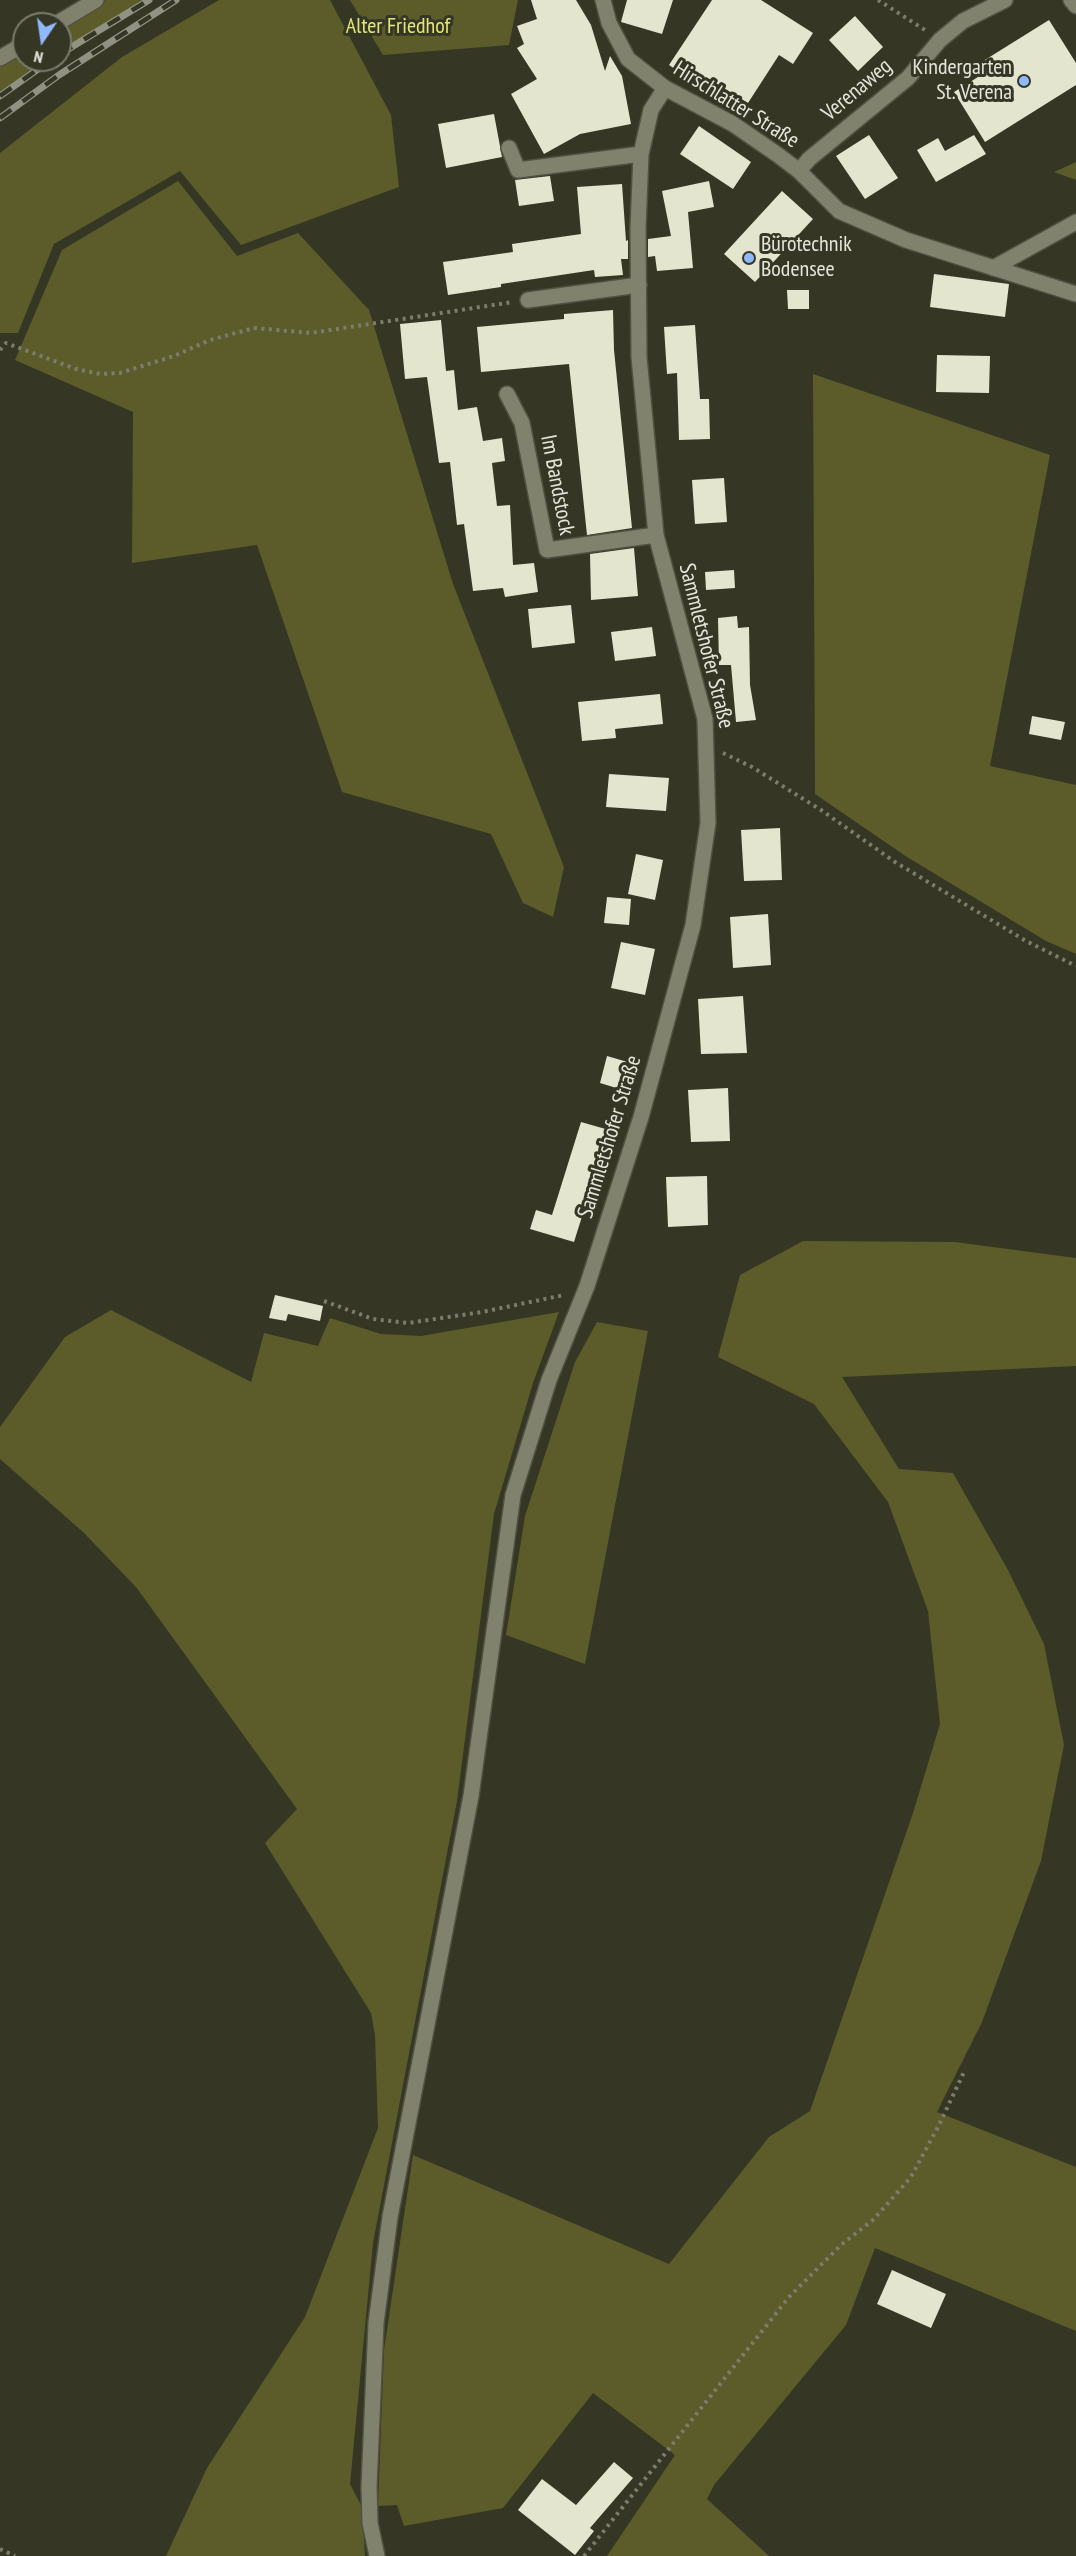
<!DOCTYPE html>
<html>
<head>
<meta charset="utf-8">
<style>
  body { margin:0 }
  #map { position:relative; width:1076px; height:2556px; overflow:hidden; background:#353624; font-family:"PT Sans Narrow",sans-serif }
  canvas { display:block }
  .north { position:absolute; left:12px; top:12px; width:60px; height:60px; box-sizing:border-box; background:#353624; border:2px solid #7b7c6d; border-radius:50%; rotate:193deg; font-size:16px; font-weight:700; line-height:24px; text-align:center; color:#e5e6db }
  .north::after { content:''; display:block; margin:auto; width:21px; height:27px; background:#8fb8fd; clip-path:polygon(50% 0,100% 100%,50% 72%,0 100%) }
</style>
</head>
<body>
<div id="map">
<canvas width="1076" height="2556"></canvas>
<div class="north">N</div>
</div>
<script>
const context = document.querySelector('canvas').getContext('2d');
context.lineJoin = 'round';
function paint(path, color) {
  context.fillStyle = color;
  context.fill(path, 'evenodd');
}
function shape(rows) {
  const path = new Path2D();
  for (const r of rows) {
    path.moveTo(r[0], r[1]);
    for (let i = 2; i < r.length; i += 2) path.lineTo(r[i], r[i + 1]);
  }
  return path;
}
function trace(path, color, width, dash) {
  context.strokeStyle = color;
  context.lineWidth = width;
  context.lineCap = dash ? 'butt' : 'round';
  context.setLineDash(dash || []);
  context.stroke(path);
}
function write(font, color, halo, rows, align = 'center') {
  context.font = font + ' "PT Sans Narrow",sans-serif';
  context.lineWidth = 6;
  context.setLineDash([]);
  context.textBaseline = 'middle';
  context.strokeStyle = halo;
  context.fillStyle = color;
  for (const [text, x, y, turn = 0] of rows) {
    context.save();
    context.translate(x, y);
    context.rotate((+turn || 0) * Math.PI / 180);
    context.textAlign = isNaN(turn) ? turn : align;
    if (halo) context.strokeText(text, 0, 0);
    context.fillText(text, 0, 0);
    context.restore();
  }
}
paint(shape([
  [106,0,142,0,60,53,60,29],
  [219,0,330,0,391,115,399,187,241,245,180,171,54,244,18,333,0,333,0,153,122,57],
  [350,0,518,0,509,45,383,55],
  [24,51,24,60,49,60,0,92,0,66],
  [1076,162,1076,180,1054,172],
  [178,181,237,256,298,233,369,310,453,584,564,867,553,917,523,903,491,834,342,792,257,545,132,563,133,412,15,360,62,250],
  [813,374,1050,455,990,766,1076,785,1076,954,1046,941,907,857,815,794],
  [803,1241,955,1242,1076,1258,1076,1366,842,1377,899,1469,953,1473,1008,1570,1044,1644,1064,1745,1041,1861,982,2022,937,2112,1076,2167,1076,2331,875,2248,846,2325,714,2485,707,2499,769,2556,607,2556,675,2455,593,2393,503,2508,404,2526,397,2505,378,2506,384,2350,413,2155,669,2264,769,2137,810,2111,913,1813,940,1724,928,1611,888,1502,814,1404,718,1357,740,1275],
  [111,1310,251,1382,264,1333,318,1346,330,1318,381,1334,421,1336,559,1312,533,1383,494,1514,457,1801,373,2243,350,2484,362,2507,365,2556,166,2556,207,2468,305,2317,378,2128,375,2035,371,2013,265,1843,297,1809,136,1587,83,1532,0,1459,0,1427,65,1337],
  [597,1322,648,1331,585,1664,506,1635,525,1516,575,1362]
]), '#5b5c2a');
paint(shape([
  [531,0,576,0,591,25,605,71,610,56,622,76,631,124,580,134,544,154,511,94,537,79,517,48,524,44,517,26,537,19],
  [627,0,673,0,662,34,621,22],
  [712,0,761,0,813,33,793,64,779,55,748,103,706,77,700,86,669,65],
  [855,16,883,47,858,71,829,40],
  [1049,20,1076,63,1076,85,985,142,954,92,978,77,972,68],
  [494,114,502,157,446,168,438,124],
  [699,126,751,162,733,189,680,154],
  [869,135,898,178,865,199,836,156],
  [974,135,986,154,936,182,917,150,938,138,945,151],
  [550,176,554,201,519,206,515,180],
  [709,181,714,207,688,212,693,268,657,271,655,256,648,257,648,239,671,236,662,191],
  [622,184,626,241,628,240,628,259,621,259,623,275,595,277,594,270,501,284,501,287,448,295,443,262,513,252,512,244,581,234,577,187],
  [782,191,813,219,755,282,724,254],
  [934,274,1009,284,1005,317,930,307],
  [787,290,809,290,809,309,788,309],
  [613,310,614,350,632,528,587,535,569,364,481,372,477,327,564,319,564,314],
  [441,320,446,371,454,370,458,410,477,407,483,441,502,438,505,461,492,463,497,506,510,505,513,565,534,563,538,592,505,597,503,588,473,591,464,524,457,525,450,462,439,463,427,377,405,379,400,324],
  [695,325,700,399,709,399,710,439,679,440,677,373,667,374,664,327],
  [937,355,990,356,989,393,936,392],
  [724,478,727,522,695,524,692,480],
  [634,548,638,596,591,600,590,554],
  [734,570,735,588,706,590,705,572],
  [571,605,575,643,532,648,528,609],
  [737,616,738,628,749,627,750,685,756,720,736,722,731,665,719,665,718,618],
  [652,627,656,656,615,661,611,632],
  [660,694,663,724,615,729,616,738,582,741,578,702],
  [1032,716,1065,722,1061,740,1029,734],
  [609,774,669,778,666,811,606,807],
  [780,828,782,880,744,881,741,830],
  [636,854,663,860,655,900,628,894],
  [607,897,631,899,629,925,604,923],
  [768,914,771,965,733,968,730,917],
  [621,942,655,949,645,995,611,988],
  [743,996,747,1053,701,1054,698,999],
  [607,1056,631,1063,623,1090,600,1083],
  [728,1088,730,1141,691,1142,688,1090],
  [581,1122,609,1130,574,1242,530,1229,536,1210,552,1215],
  [707,1176,708,1225,668,1227,666,1177],
  [275,1295,323,1306,320,1321,288,1314,286,1321,269,1318],
  [892,2270,946,2294,931,2328,877,2304],
  [614,2462,633,2478,590,2528,594,2531,575,2555,518,2510,542,2479,576,2505]
]), '#e3e5cf');
const minor = shape([
  [603,0,609,23,628,59,665,88,733,124,778,155,799,171,839,211,906,240,1076,294],
  [1071,0,1076,6],
  [56,24,96,0],
  [0,58,24,44],
  [509,148,518,170,641,154],
  [799,171,809,159,908,78,940,40,963,21,1005,0],
  [993,268,1076,222],
  [528,300,639,285],
  [507,394,522,423,547,550,656,535],
  [377,2556,370,2523,369,2487,376,2323,390,2217,471,1796,513,1495,549,1380,587,1286,641,1117,693,925,708,823,705,719,656,535,639,357,638,228,641,154,651,110,665,88]
]);
trace(minor, '#505142', 18);
trace(shape([
  [878,0,925,30],
  [0,350,6,343,76,369,100,374,120,373,174,356,210,340,254,328,311,333,513,302],
  [723,753,752,767,821,810,895,862,1026,941,1076,966],
  [324,1301,373,1319,408,1323,482,1312,564,1295],
  [0,2549,15,2556],
  [584,2556,789,2297,841,2245,874,2219,911,2177,939,2125,964,2072]
]), '#7c7d6e', 4, [3, 4.5]);
trace(minor, '#80826e', 15);
const rail = shape([
  [60,54,149,0],
  [0,96,51,60],
  [0,118,59,75,176,0]
]);
trace(rail, '#919284', 7);
trace(rail, '#353624', 4.5, [14]);
for (const [x, y, r, color] of [
  [1024,81,6,"#8fb8fd"],
  [749,258,6,"#8fb8fd"]
]) {
  const dot = new Path2D();
  dot.arc(x, y, r, 0, 2 * Math.PI);
  context.fillStyle = color;
  context.fill(dot);
  trace(dot, '#353624', 2);
}
write('22px', '#e3e775', '#353624', [
  ["Alter Friedhof",398,27]
]);
write('22px', '#e5e6db', '#353624', [
  ["Kindergarten",1012,68],
  ["St. Verena",1012,93],
  ["Bürotechnik",761,245,"left"],
  ["Bodensee",761,270,"left"]
], 'right');
write('22px', '#e5e6db', '#353624', [
  ["Verenaweg",857,90,-40],
  ["Hirschlatter Straße",736,105,32],
  ["Im Bandstock",557,485,79],
  ["Sammletshofer Straße",706,646,76],
  ["Sammletshofer Straße",610,1137,-73]
]);
</script>
</body>
</html>
